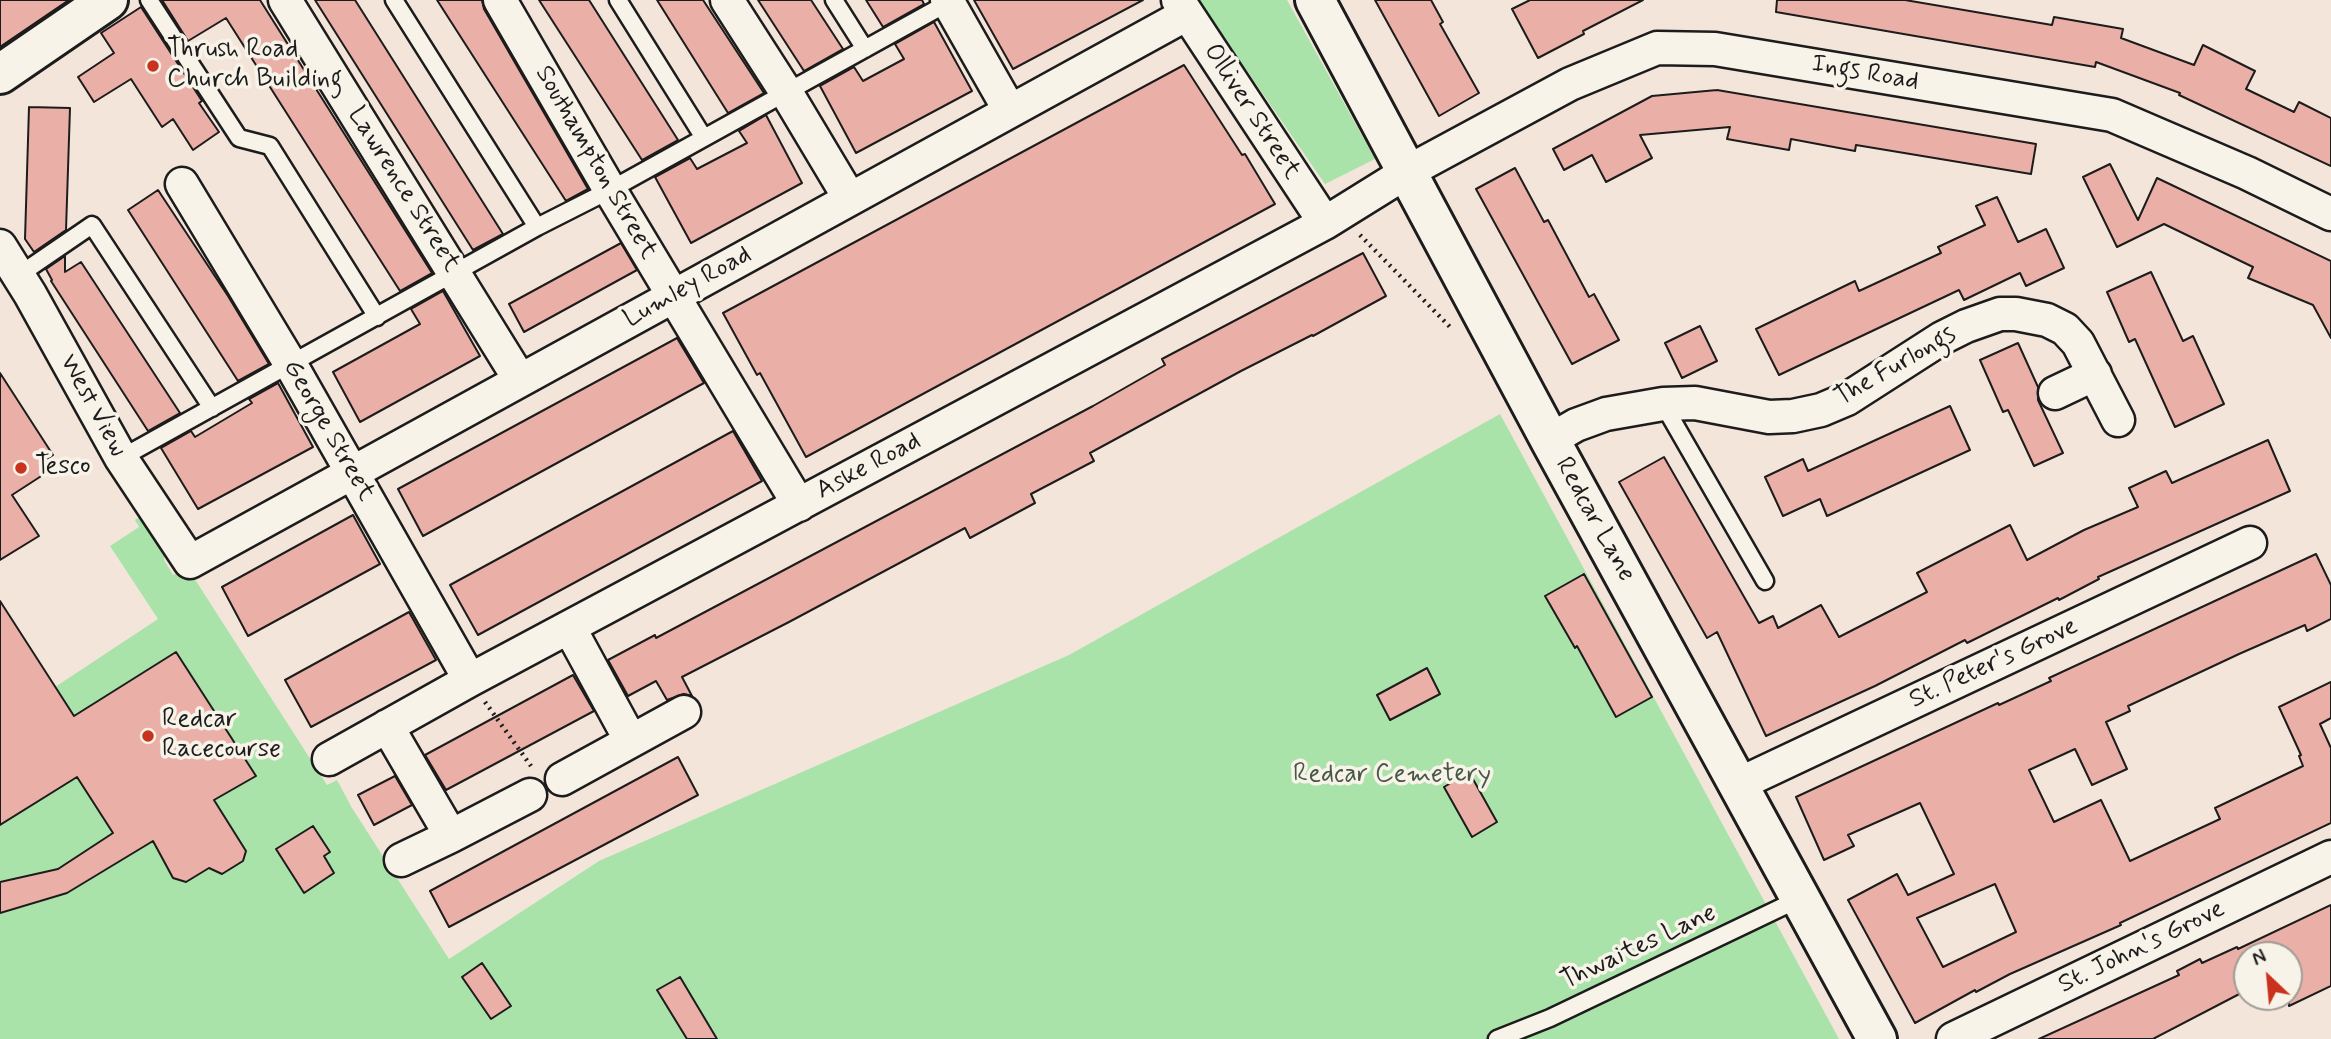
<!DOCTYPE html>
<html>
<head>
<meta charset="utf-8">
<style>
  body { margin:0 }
  #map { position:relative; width:2331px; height:1039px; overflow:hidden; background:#f4e5db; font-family:Mynerve,sans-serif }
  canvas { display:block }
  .north { position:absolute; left:2233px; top:941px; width:70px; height:70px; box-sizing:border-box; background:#f7f3e8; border:2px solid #9f9d96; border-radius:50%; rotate:334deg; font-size:19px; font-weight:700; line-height:28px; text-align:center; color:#1c1c1c }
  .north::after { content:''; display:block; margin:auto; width:24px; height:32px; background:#c8321e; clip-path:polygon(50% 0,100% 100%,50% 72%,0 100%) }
</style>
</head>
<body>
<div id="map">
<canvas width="2331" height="1039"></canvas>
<div class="north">N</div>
</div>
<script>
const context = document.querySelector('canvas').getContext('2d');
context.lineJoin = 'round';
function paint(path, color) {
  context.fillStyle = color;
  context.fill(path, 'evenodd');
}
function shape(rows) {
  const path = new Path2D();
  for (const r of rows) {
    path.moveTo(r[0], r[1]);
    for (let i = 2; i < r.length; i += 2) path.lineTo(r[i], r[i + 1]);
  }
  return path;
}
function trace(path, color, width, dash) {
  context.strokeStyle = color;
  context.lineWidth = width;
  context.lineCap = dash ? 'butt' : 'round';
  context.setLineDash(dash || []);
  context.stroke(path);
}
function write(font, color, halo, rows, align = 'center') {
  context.font = font + ' Mynerve,sans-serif';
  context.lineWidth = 7;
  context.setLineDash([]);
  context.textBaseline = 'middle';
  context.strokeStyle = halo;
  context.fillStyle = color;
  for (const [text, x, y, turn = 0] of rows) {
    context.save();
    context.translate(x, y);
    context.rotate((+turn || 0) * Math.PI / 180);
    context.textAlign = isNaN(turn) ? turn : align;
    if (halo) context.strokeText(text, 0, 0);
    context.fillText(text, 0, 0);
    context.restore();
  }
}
paint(shape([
  [1198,0,1287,0,1375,159,1325,184],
  [1500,414,1839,1039,0,1039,0,617,49,691,158,619,110,546,139,527,135,520,149,511,163,533,164,560,173,575,187,567,327,785,337,780,352,808,449,959,599,861,1069,655]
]), '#a9e3a9');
const building = shape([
  [0,0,69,0,0,47,0,0],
  [162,0,260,0,432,273,400,291,226,18,188,41,162,0],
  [315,0,355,0,503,234,473,250,315,0],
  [437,0,482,0,484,9,588,189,566,201,437,0],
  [539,0,589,0,678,140,642,160,539,0],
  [657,0,703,0,764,93,728,113,657,0],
  [758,0,811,0,843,49,804,71,758,0],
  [866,0,922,0,924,4,883,27,866,0],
  [974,0,1143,0,1013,69,974,0],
  [1375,0,1431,0,1443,22,1440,24,1479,93,1439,116,1375,0],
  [1530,0,1643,0,1583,31,1584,34,1538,58,1512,9,1530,0],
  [1777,0,1905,0,2052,25,2054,17,2123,29,2121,38,2194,65,2203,45,2255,71,2246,89,2294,112,2299,102,2331,118,2331,166,2179,95,2180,93,2096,62,2095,67,1776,12,1777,0],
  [141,7,202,101,199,103,219,132,193,150,173,119,162,127,131,79,94,102,78,77,114,53,101,33,141,7],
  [934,22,972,91,856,153,820,86,854,67,863,81,904,59,895,44,934,22],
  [1184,65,1242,155,1245,154,1275,204,806,457,760,373,757,375,723,313,1184,65],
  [1717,90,2036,144,2031,174,1856,145,1855,151,1791,139,1789,150,1727,139,1730,127,1640,135,1652,158,1606,182,1592,155,1564,170,1553,149,1652,96,1717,90],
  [29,107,70,108,66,230,34,252,25,239,29,107],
  [766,115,802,183,691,243,655,177,690,158,697,169,747,143,739,131,766,115],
  [2110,164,2138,220,2157,178,2331,261,2331,338,2313,305,2248,278,2253,267,2164,224,2117,247,2083,177,2110,164],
  [1515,168,1544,222,1548,220,1589,297,1594,294,1619,340,1572,364,1476,189,1515,168],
  [158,190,228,296,269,364,238,381,128,210,158,190],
  [1997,197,2018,242,2046,229,2064,268,2026,286,2020,273,1964,300,1959,290,1779,375,1756,329,1855,281,1859,291,1941,253,1938,247,1985,225,1976,206,1997,197],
  [621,243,637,270,524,332,509,304,621,243],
  [1363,253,1386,296,1313,336,1312,335,1241,371,1090,453,1094,461,1031,494,1035,503,970,538,965,528,789,622,682,677,692,696,684,694,667,700,656,681,628,696,608,660,655,635,656,638,1093,406,1165,365,1162,359,1363,253],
  [65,256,65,272,81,262,180,413,148,431,51,281,52,280,46,269,65,256],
  [2151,272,2183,341,2193,336,2224,404,2175,427,2135,339,2129,342,2107,292,2151,272],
  [443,291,480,356,360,422,333,372,420,324,411,309,443,291],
  [1700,326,1717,361,1682,378,1665,343,1700,326],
  [677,338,704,383,423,536,398,489,677,338],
  [2018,343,2038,387,2038,400,2063,453,2034,466,2008,410,2003,412,1980,360,2018,343],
  [0,373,53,455,40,464,46,473,12,495,39,536,0,560,0,373],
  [278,383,313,447,198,509,161,448,191,431,195,437,252,403,249,399,278,383],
  [1950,406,1970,450,1827,516,1820,499,1783,516,1765,477,1803,459,1808,471,1950,406],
  [733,431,762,481,478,635,450,585,733,431],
  [2268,440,2290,491,2098,577,2099,579,2059,600,2058,598,1967,643,1965,640,1875,686,1766,736,1717,632,1707,638,1619,482,1664,457,1759,623,1773,616,1778,628,1821,605,1839,637,1927,592,1917,573,2010,525,2027,560,2084,530,2138,507,2129,488,2166,471,2172,483,2268,440],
  [353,515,380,564,248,636,222,587,353,515],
  [2316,554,2331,585,2331,619,2307,631,2305,625,2239,654,2128,706,2130,711,2106,722,2127,769,2092,785,2075,749,2029,770,2054,822,2101,800,2130,861,2220,819,2215,808,2303,766,2299,756,2301,755,2279,707,2331,682,2331,718,2320,724,2331,748,2331,823,2120,923,2121,925,2010,974,1976,992,1975,990,1915,1023,1848,900,1897,874,1908,895,1954,874,1920,803,1848,835,1854,846,1824,860,1796,797,1998,703,1999,705,2051,681,2049,678,2316,554],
  [1995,884,2016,932,1943,967,1917,918,1995,884],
  [1584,574,1652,697,1616,717,1577,646,1575,648,1545,596,1584,574],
  [0,601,74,716,176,652,256,776,214,800,246,851,243,861,222,874,209,868,186,882,173,878,153,841,67,893,0,913,0,882,58,869,113,833,77,777,0,825,0,601],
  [409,612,436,660,311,727,285,680,409,612],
  [1427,668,1440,694,1390,720,1377,695,1427,668],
  [573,675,594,711,446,790,425,755,573,675],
  [678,757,698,795,449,927,430,891,678,757],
  [1469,772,1497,822,1472,837,1444,787,1469,772],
  [395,776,412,805,374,825,358,795,395,776],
  [313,826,330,852,324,856,334,873,304,893,276,849,313,826],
  [2331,905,2331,986,2289,1006,2289,955,2247,955,2247,990,2153,1039,2039,1039,2179,975,2177,971,2200,959,2202,963,2237,947,2238,949,2331,905],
  [482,963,511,1006,491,1019,462,977,482,963],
  [680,977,717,1039,687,1039,657,990,680,977]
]);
paint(building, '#eaafa7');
trace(building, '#1c1c1c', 2);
const lane = shape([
  [149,0,239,138,270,146,377,317],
  [394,0,537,227],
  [618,0,704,138],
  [834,0,865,49],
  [19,275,92,225,212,408],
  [1663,404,1765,581],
  [121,458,537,227,610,190,953,0],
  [1497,1039,1550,1018,1801,898]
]);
const street = shape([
  [285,0,520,380],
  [500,0,610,190,799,505],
  [727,0,786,92,850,199],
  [947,0,1010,111],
  [1178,0,1325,223],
  [182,184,291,365,470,680],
  [0,246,30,294,121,458,190,562,1187,14],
  [2055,393,2095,374],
  [1550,440,1576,425,1606,414,1663,404,1695,403,1769,417,1793,416,1821,410,1847,399,1942,338,1966,326,2000,314,2016,314,2047,320,2065,329,2078,343,2118,420],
  [569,627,631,741],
  [387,726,451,836,401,860],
  [329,759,470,680,1325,223,1407,172,1570,84,1657,48,1715,49,2112,115,2247,173,2331,214],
  [562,779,684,712],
  [1739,784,2250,543],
  [451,836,530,795],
  [1953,1039,2331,857]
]);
const secondary = shape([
  [1315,0,1550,440,1877,1039]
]);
const primary = shape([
  [0,74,108,0]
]);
trace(lane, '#1c1c1c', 21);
trace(street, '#1c1c1c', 37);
trace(secondary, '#1c1c1c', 44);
trace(primary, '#1c1c1c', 44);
trace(shape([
  [1360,235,1452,329],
  [485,702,531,766]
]), '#1c1c1c', 4.5, [2, 5]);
trace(lane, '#f7f3e8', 16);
trace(street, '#f7f3e8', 32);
trace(secondary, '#f7f3e8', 38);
trace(primary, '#f7f3e8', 38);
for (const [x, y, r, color] of [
  [153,66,7,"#c8321e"],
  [21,468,7,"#c8321e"],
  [148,736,7,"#c8321e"]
]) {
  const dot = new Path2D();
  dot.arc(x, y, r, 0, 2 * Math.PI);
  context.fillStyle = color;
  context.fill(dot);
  trace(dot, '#f7f3e8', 2.5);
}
write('26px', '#1c1c1c', '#f7f3e8', [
  ["Thrush Road",167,51],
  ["Church Building",167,81],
  ["Tesco",35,468],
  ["Redcar",162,721],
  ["Racecourse",162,751]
], 'left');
write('26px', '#1c1c1c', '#f7f3e8', [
  ["Ings Road",1865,74,10],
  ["Olliver Street",1251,112,57],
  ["Southampton Street",595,163,60],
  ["Lawrence Street",403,190,58],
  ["Lumley Road",688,288,-29],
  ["The Furlongs",1896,367,-30],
  ["West View",92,406,61],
  ["George Street",328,431,60],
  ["Aske Road",869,467,-28],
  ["Redcar Lane",1594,520,61],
  ["St. Peter's Grove",1994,664,-25],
  ["Thwaites Lane",1639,948,-25],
  ["St. John's Grove",2142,948,-26]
]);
write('26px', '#465846', '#f7f3e8', [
  ["Redcar Cemetery",1392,776]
]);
</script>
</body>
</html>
